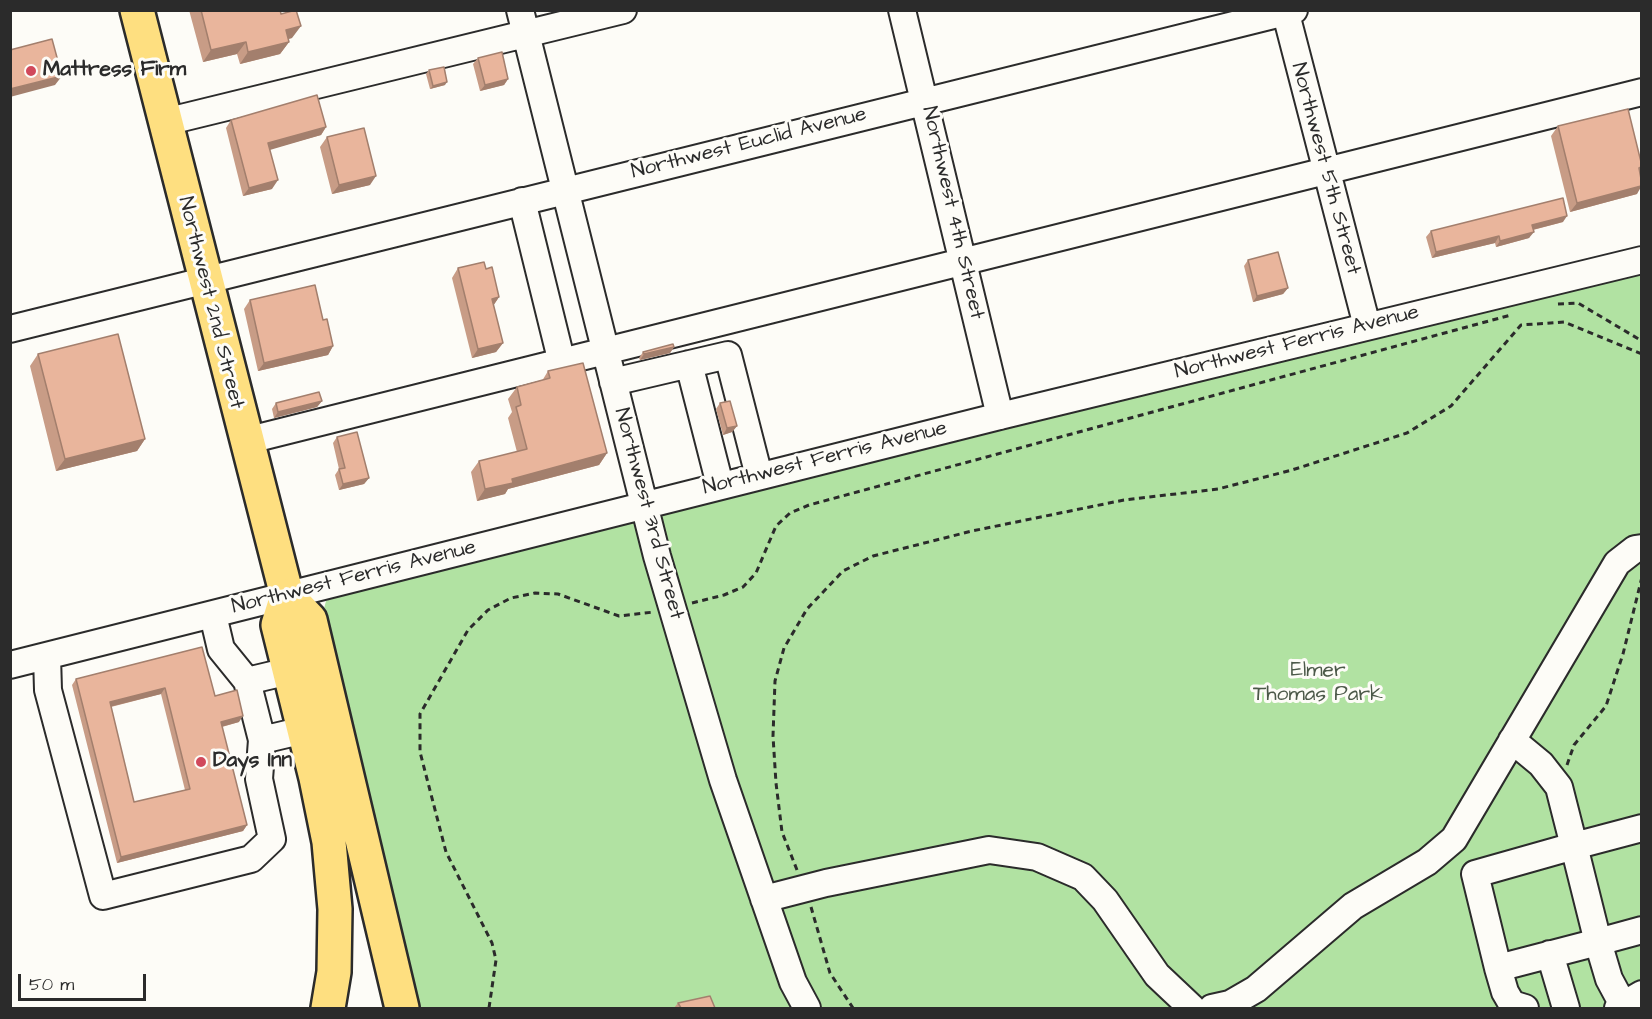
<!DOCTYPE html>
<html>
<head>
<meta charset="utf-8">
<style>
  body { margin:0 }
  #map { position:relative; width:1652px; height:1019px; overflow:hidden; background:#fdfcf7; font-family:"Architects Daughter",sans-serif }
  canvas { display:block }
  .frame { position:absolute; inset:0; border:12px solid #2b2b2b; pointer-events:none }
  .scale { position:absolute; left:18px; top:974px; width:128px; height:27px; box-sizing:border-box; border:3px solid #2b2b2b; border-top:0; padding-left:8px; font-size:18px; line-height:21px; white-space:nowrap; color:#2b2b2b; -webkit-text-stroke:4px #fdfcf7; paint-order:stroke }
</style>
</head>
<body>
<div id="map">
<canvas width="1652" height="1019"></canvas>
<div class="frame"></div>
<div class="scale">50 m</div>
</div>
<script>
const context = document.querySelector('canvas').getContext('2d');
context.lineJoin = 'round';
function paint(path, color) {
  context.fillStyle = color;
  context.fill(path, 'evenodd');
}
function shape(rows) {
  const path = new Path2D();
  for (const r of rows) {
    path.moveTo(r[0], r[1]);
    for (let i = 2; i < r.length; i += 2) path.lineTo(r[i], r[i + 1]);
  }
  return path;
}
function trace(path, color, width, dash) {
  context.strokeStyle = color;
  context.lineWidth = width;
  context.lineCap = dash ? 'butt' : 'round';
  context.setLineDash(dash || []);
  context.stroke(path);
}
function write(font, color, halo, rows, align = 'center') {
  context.font = font + ' "Architects Daughter",sans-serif';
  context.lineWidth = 6;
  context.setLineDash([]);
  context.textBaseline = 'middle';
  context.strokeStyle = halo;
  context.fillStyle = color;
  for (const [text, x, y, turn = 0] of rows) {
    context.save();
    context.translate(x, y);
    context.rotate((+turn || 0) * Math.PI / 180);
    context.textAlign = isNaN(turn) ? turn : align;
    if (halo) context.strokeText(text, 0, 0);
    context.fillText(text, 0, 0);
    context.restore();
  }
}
paint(shape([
  [1641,270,1641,1008,418,1008,321,620,326,601,340,594]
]), '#b1e2a2');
const minor = shape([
  [520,10,657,556,723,780,793,982,807,1008],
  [902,10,1000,416],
  [1285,10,1367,326],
  [165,122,623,10],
  [522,201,562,363],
  [10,329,1294,10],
  [689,364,720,485],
  [613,382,728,355,759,476],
  [245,441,1642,92],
  [47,656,48,690,103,896,251,859,272,839,259,779,262,740,247,681,221,649,213,615],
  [10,665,1000,416,1642,260],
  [247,681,289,671],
  [262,740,304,730],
  [1512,740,1541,764,1559,787,1574,846,1642,828],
  [764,899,826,883,989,850,1037,857,1083,877,1105,900,1157,975,1192,1008],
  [1550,954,1566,1008],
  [1498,968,1505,992,1512,1004,1525,1008],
  [1623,1005,1609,979,1598,942,1574,846,1475,874,1498,968,1598,942,1642,930],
  [1212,1008,1230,1004,1256,989,1353,906,1427,862,1454,839,1617,563,1635,549,1642,548],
  [1618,1008,1642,994]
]);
const major = shape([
  [137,10,287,596]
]);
const highway = shape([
  [328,1008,334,972,335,909,329,842,316,778,278,625,287,596,310,620,402,1008]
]);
trace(minor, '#2b2b2b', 30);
trace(major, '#2b2b2b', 38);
trace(highway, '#2b2b2b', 38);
trace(shape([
  [1558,304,1578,303,1642,341],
  [692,603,724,595,743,587,756,573,776,526,790,513,809,505,1511,315],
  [1567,765,1574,745,1606,706,1623,654,1642,577],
  [797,870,782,832,776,783,773,736,775,681,784,648,807,609,843,571,873,556,972,531,1124,500,1218,489,1292,470,1407,433,1451,406,1521,325,1564,322,1642,354],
  [811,907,830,973,853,1008],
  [489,1008,496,960,492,943,446,852,420,752,420,714,468,630,488,610,511,598,535,593,558,594,619,616,654,612]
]), '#2b2b2b', 3, [6, 4.5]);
trace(minor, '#fdfcf7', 26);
trace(major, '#fedf80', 33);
trace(highway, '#fedf80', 33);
paint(shape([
  [189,10,280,10,292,38,288,39,289,42,280,54,240,64,237,54,203,62],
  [478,58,508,79,504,85,480,91,473,64],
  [429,70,445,85,430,89,426,74],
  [231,120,326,127,321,135,270,149,272,189,243,196,226,128],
  [1558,126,1641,169,1640,171,1637,194,1570,212,1551,136],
  [327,137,370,185,332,194,320,147],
  [1563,222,1533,230,1529,238,1496,247,1495,243,1432,258,1426,237,1431,231],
  [1248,260,1288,288,1283,294,1253,302,1244,266],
  [458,268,486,269,499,297,493,306,503,343,496,352,472,358,452,278],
  [250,300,323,320,333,346,328,355,258,371,244,309],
  [674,347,670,353,640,360,639,358,643,352],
  [38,354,145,439,137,451,56,471,30,366],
  [548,371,607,453,599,465,508,489,505,494,477,501,471,472,479,461,517,452,508,418,512,412,508,399,517,387,542,381],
  [322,401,317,407,274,418,272,409,276,403],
  [720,403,737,426,732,432,723,435,716,409],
  [337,437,369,478,364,484,339,490,335,475,339,469,333,443],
  [202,647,215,696,239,722,222,727,247,825,243,831,117,863,72,685,76,679],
  [161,694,185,790,134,802,111,707],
  [678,1003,715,1008,674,1008]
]), '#c89c86');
paint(shape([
  [301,26,292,38,277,42,286,30],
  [246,42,237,54,203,62,211,50],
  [289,42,280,54,240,64,248,52],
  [62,76,55,85,10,97,10,89],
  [508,79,504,85,480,91,485,85],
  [447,82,445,85,430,89,433,86],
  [326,127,321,135,263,152,268,143],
  [376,176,370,185,332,194,339,185],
  [278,180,272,189,243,196,249,188],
  [1641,186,1641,187,1637,194,1570,212,1577,203],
  [1567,216,1563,222,1528,231,1532,225],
  [1534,232,1529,238,1496,247,1500,241],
  [1499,236,1495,243,1432,258,1436,252],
  [1288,288,1283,294,1253,302,1257,296],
  [499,297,493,306,492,299],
  [503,343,496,352,472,358,478,349],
  [333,346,328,355,258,371,264,363],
  [674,347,670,353,640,360,644,354],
  [322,401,317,407,274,418,278,412],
  [737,426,732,432,723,435,727,428],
  [145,439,137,451,56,471,65,459],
  [607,453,599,465,508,489,505,494,477,501,485,489,512,479],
  [369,478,364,484,339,490,343,484],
  [165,688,161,694,105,708,110,702],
  [243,716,239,722,217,728,221,722],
  [247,825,243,831,117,863,121,857]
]), '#a37f6d');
const building = shape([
  [201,10,280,10,281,14,296,10,301,26,286,30,289,42,248,52,246,42,211,50,201,10],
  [52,39,62,76,10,89,10,50,52,39],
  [502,52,508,79,485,85,478,58,502,52],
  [444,67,447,82,433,86,429,70,444,67],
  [317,95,326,127,268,143,278,180,249,188,231,120,317,95],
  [1628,109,1641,162,1641,167,1639,168,1641,179,1641,186,1577,203,1558,126,1628,109],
  [364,128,376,176,339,185,327,137,364,128],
  [1563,198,1567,216,1532,225,1534,232,1500,241,1499,236,1436,252,1431,231,1563,198],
  [1278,252,1288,288,1257,296,1248,260,1278,252],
  [484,262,486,269,492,267,499,297,492,299,503,343,478,349,458,268,484,262],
  [315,285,323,320,327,319,333,346,264,363,250,300,315,285],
  [118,334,145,439,65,459,38,354,118,334],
  [673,344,674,347,644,354,643,352,673,344],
  [583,363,607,453,512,479,513,483,485,489,479,461,527,449,516,407,521,405,517,387,550,378,548,371,583,363],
  [319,392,322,401,278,412,276,403,319,392],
  [730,401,737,426,727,428,720,403,730,401],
  [357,432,369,478,343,484,339,469,345,468,337,437,357,432],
  [202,647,215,696,237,690,243,716,221,722,247,825,121,857,76,679,202,647],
  [165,688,190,789,134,802,110,702,165,688],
  [710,996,715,1008,681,1008,678,1003,710,996]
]);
paint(building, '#e9b59c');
trace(building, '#a37f6d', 1.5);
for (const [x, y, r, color] of [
  [31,71,6,"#d1495b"],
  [201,762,6,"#d1495b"]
]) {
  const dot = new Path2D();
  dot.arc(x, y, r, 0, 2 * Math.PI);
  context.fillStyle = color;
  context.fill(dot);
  trace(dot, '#fdfcf7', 2);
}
write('bold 21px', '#2b2b2b', '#fdfcf7', [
  ["Mattress Firm",43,71],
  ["Days Inn",213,762]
], 'left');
write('21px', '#2b2b2b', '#fdfcf7', [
  ["Northwest Euclid Avenue",749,144,-14],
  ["Northwest 5th Street",1325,169,75],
  ["Northwest 4th Street",952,213,77],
  ["Northwest 2nd Street",210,303,76],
  ["Northwest Ferris Avenue",1297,343,-14],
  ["Northwest Ferris Avenue",825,459,-14],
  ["Northwest 3rd Street",648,514,75],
  ["Northwest Ferris Avenue",354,578,-14]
]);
write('21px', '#4c5949', '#fdfcf7', [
  ["Elmer",1318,672],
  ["Thomas Park",1318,696]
]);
</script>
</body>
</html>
